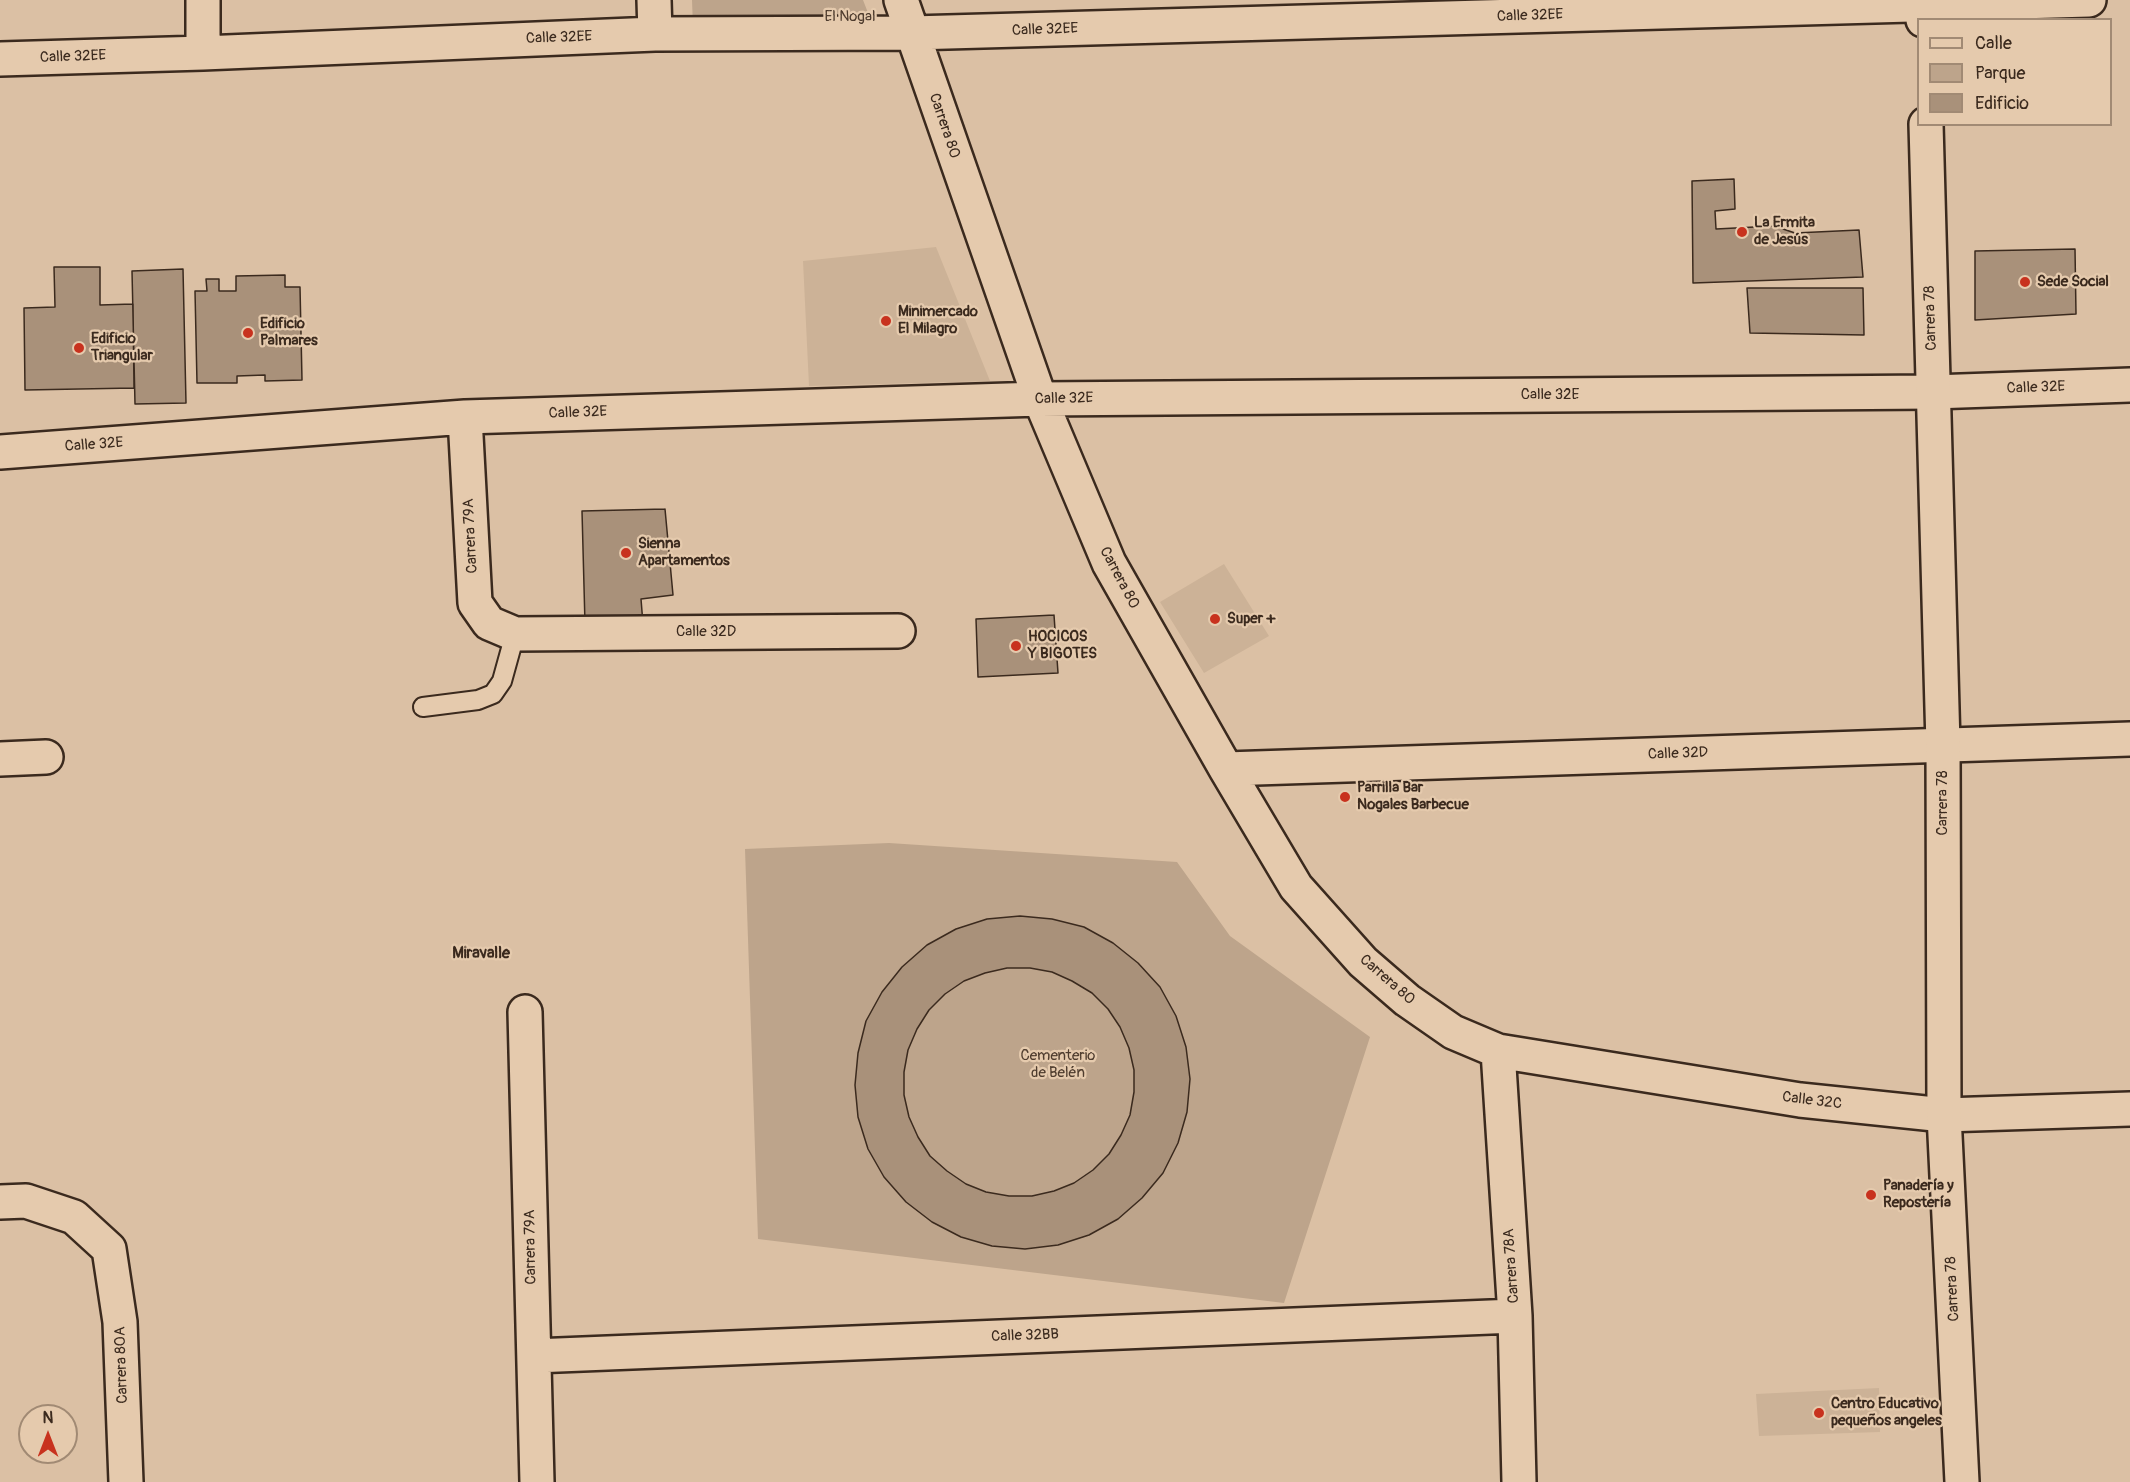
<!DOCTYPE html>
<html>
<head>
<meta charset="utf-8">
<style>
  body { margin:0 }
  #map { position:relative; width:2130px; height:1482px; overflow:hidden; background:#dbc0a4; font-family:Pangolin,sans-serif }
  canvas { display:block }
  .legend { position:absolute; left:1917px; top:18px; width:195px; height:108px; box-sizing:border-box; background:#e5caad; border:2px solid #a18a74; margin:0; padding:8px 10px; list-style:none; font-size:18px; color:#3b2a1e }
  .legend li { display:flex; align-items:center; gap:12px; height:30px }
  .legend b { width:30px; border:2px solid #a18a74 }
  .north { position:absolute; left:18px; top:1404px; width:60px; height:60px; box-sizing:border-box; background:#e5caad; border:2px solid #a18a74; border-radius:50%; rotate:0deg; font-size:16px; font-weight:700; line-height:24px; text-align:center; color:#3b2a1e }
  .north::after { content:''; display:block; margin:auto; width:21px; height:27px; background:#c8321e; clip-path:polygon(50% 0,100% 100%,50% 72%,0 100%) }
</style>
</head>
<body>
<div id="map">
<canvas width="2130" height="1482"></canvas>
<ul class="legend">
<li><b style="height:8px;background:#e5caad"></b>Calle</li>
<li><b style="height:16px;background:#bda48b"></b>Parque</li>
<li><b style="height:16px;background:#a9917a"></b>Edificio</li>
</ul>
<div class="north">N</div>
</div>
<script>
const context = document.querySelector('canvas').getContext('2d');
context.lineJoin = 'round';
function paint(path, color) {
  context.fillStyle = color;
  context.fill(path, 'evenodd');
}
function shape(rows) {
  const path = new Path2D();
  for (const r of rows) {
    path.moveTo(r[0], r[1]);
    for (let i = 2; i < r.length; i += 2) path.lineTo(r[i], r[i + 1]);
  }
  return path;
}
function trace(path, color, width, dash) {
  context.strokeStyle = color;
  context.lineWidth = width;
  context.lineCap = dash ? 'butt' : 'round';
  context.setLineDash(dash || []);
  context.stroke(path);
}
function write(font, color, halo, rows, align = 'center') {
  context.font = font + ' Pangolin,sans-serif';
  context.lineWidth = 4.5;
  context.setLineDash([]);
  context.textBaseline = 'middle';
  context.strokeStyle = halo;
  context.fillStyle = color;
  for (const [text, x, y, turn = 0] of rows) {
    context.save();
    context.translate(x, y);
    context.rotate((+turn || 0) * Math.PI / 180);
    context.textAlign = isNaN(turn) ? turn : align;
    if (halo) context.strokeText(text, 0, 0);
    context.fillText(text, 0, 0);
    context.restore();
  }
}
paint(shape([
  [936,247,990,381,809,386,803,261],
  [1224,564,1269,636,1204,673,1160,602],
  [1879,1388,1880,1432,1759,1436,1756,1394]
]), '#ccb297');
paint(shape([
  [692,0,863,0,877,36,693,27],
  [889,843,1177,862,1230,936,1370,1037,1284,1303,758,1239,745,849]
]), '#bda48b');
const building = shape([
  [1734,179,1735,209,1715,211,1716,229,1774,226,1795,233,1859,230,1863,277,1693,283,1692,181,1734,179],
  [2075,249,2076,314,1975,320,1975,251,2075,249],
  [54,267,100,267,100,305,133,304,134,388,25,390,24,308,55,307,54,267],
  [183,269,186,403,135,404,132,271,183,269],
  [285,275,285,287,300,287,302,380,265,381,265,375,237,376,237,383,197,383,195,291,207,291,206,279,219,279,219,291,236,291,236,276,285,275],
  [1747,288,1863,288,1864,335,1750,333,1747,288],
  [665,509,673,595,641,599,643,624,585,624,582,511,665,509],
  [1054,615,1058,673,978,677,976,619,1054,615],
  [1020,916,1052,919,1084,927,1113,943,1138,963,1160,987,1176,1016,1186,1047,1190,1079,1187,1112,1178,1143,1163,1173,1142,1198,1118,1219,1089,1235,1058,1245,1025,1249,992,1246,961,1237,932,1222,906,1202,884,1177,868,1149,858,1117,855,1085,858,1053,866,1021,882,992,902,967,927,945,956,929,987,919,1020,916],
  [1007,968,1030,968,1052,972,1072,981,1092,993,1108,1009,1120,1027,1129,1048,1134,1070,1134,1092,1130,1115,1121,1135,1109,1154,1093,1170,1074,1183,1054,1191,1032,1196,1009,1196,986,1192,966,1184,947,1171,930,1156,918,1137,909,1117,904,1095,904,1072,908,1050,917,1029,929,1010,945,994,964,981,985,973,1007,968]
]);
paint(building, '#a9917a');
trace(building, '#3b2a1e', 1.5);
const lane = shape([
  [423,707,478,700,493,694,502,681,515,634]
]);
const street = shape([
  [203,0,203,53],
  [654,0,655,34],
  [901,0,1040,399,1109,563,1226,769,1296,887,1363,962,1407,1000,1453,1032,1498,1051,1800,1100,1944,1115,2130,1109],
  [0,59,203,53,655,34,912,33,2089,0],
  [465,417,475,603,489,623,515,634,898,631],
  [0,452,465,417,1040,399,1933,392,2130,385],
  [0,759,46,757],
  [1226,769,2130,739],
  [525,1012,537,1482],
  [1498,1051,1515,1316,1519,1482],
  [0,1202,26,1201,74,1217,109,1249,120,1322,126,1482],
  [534,1356,1515,1316]
]);
const secondary = shape([
  [1923,0,1923,20],
  [1926,124,1943,745,1944,1115,1962,1482]
]);
trace(lane, '#3b2a1e', 22);
trace(street, '#3b2a1e', 38);
trace(secondary, '#3b2a1e', 38);
trace(lane, '#e5caad', 18);
trace(street, '#e5caad', 33);
trace(secondary, '#e5caad', 33);
for (const [x, y, r, color] of [
  [1742,232,6,"#c8321e"],
  [2025,282,6,"#c8321e"],
  [886,321,6,"#c8321e"],
  [248,333,6,"#c8321e"],
  [79,348,6,"#c8321e"],
  [626,553,6,"#c8321e"],
  [1215,619,6,"#c8321e"],
  [1016,646,6,"#c8321e"],
  [1345,797,6,"#c8321e"],
  [1871,1195,6,"#c8321e"],
  [1819,1413,6,"#c8321e"]
]) {
  const dot = new Path2D();
  dot.arc(x, y, r, 0, 2 * Math.PI);
  context.fillStyle = color;
  context.fill(dot);
  trace(dot, '#e5caad', 2);
}
write('15px', '#3b2a1e', '#e5caad', [
  ["Calle 32EE",1530,16,-2],
  ["Calle 32EE",1045,30,-2],
  ["Calle 32EE",559,38,-2],
  ["Calle 32EE",73,57,-2],
  ["Carrera 80",944,126,71],
  ["Carrera 78",1931,318,-92],
  ["Calle 32E",2036,388,-2],
  ["Calle 32E",1550,395],
  ["Calle 32E",1064,399,-1],
  ["Calle 32E",578,413,-2],
  ["Calle 32E",94,445,-4],
  ["Carrera 79A",471,536,-93],
  ["Carrera 80",1119,578,62],
  ["Calle 32D",706,632],
  ["Calle 32D",1678,754,-2],
  ["Carrera 78",1943,803,-90],
  ["Carrera 80",1387,980,41],
  ["Calle 32C",1812,1101,7],
  ["Carrera 79A",531,1247,-91],
  ["Carrera 78A",1512,1266,-94],
  ["Carrera 78",1953,1289,-93],
  ["Calle 32BB",1025,1336,-2],
  ["Carrera 80A",122,1365,-92]
]);
write('15px', '#4e3c2e', '#e5caad', [
  ["El Nogal",850,17],
  ["Cementerio",1058,1056],
  ["de Belén",1058,1073]
]);
write('bold 15px', '#3b2a1e', '#e5caad', [
  ["La Ermita",1754,223],
  ["de Jesús",1754,240],
  ["Sede Social",2037,282],
  ["Minimercado",898,312],
  ["El Milagro",898,329],
  ["Edificio",260,324],
  ["Palmares",260,341],
  ["Edificio",91,339],
  ["Triangular",91,356],
  ["Sienna",638,544],
  ["Apartamentos",638,561],
  ["Super +",1227,619],
  ["HOCICOS",1028,637],
  ["Y BIGOTES",1028,654],
  ["Parrilla Bar",1357,788],
  ["Nogales Barbecue",1357,805],
  ["Panadería y",1883,1186],
  ["Repostería",1883,1203],
  ["Centro Educativo",1831,1404],
  ["pequeños angeles",1831,1421]
], 'left');
write('bold 16px', '#3b2a1e', '#e5caad', [
  ["Miravalle",481,954]
]);
</script>
</body>
</html>
